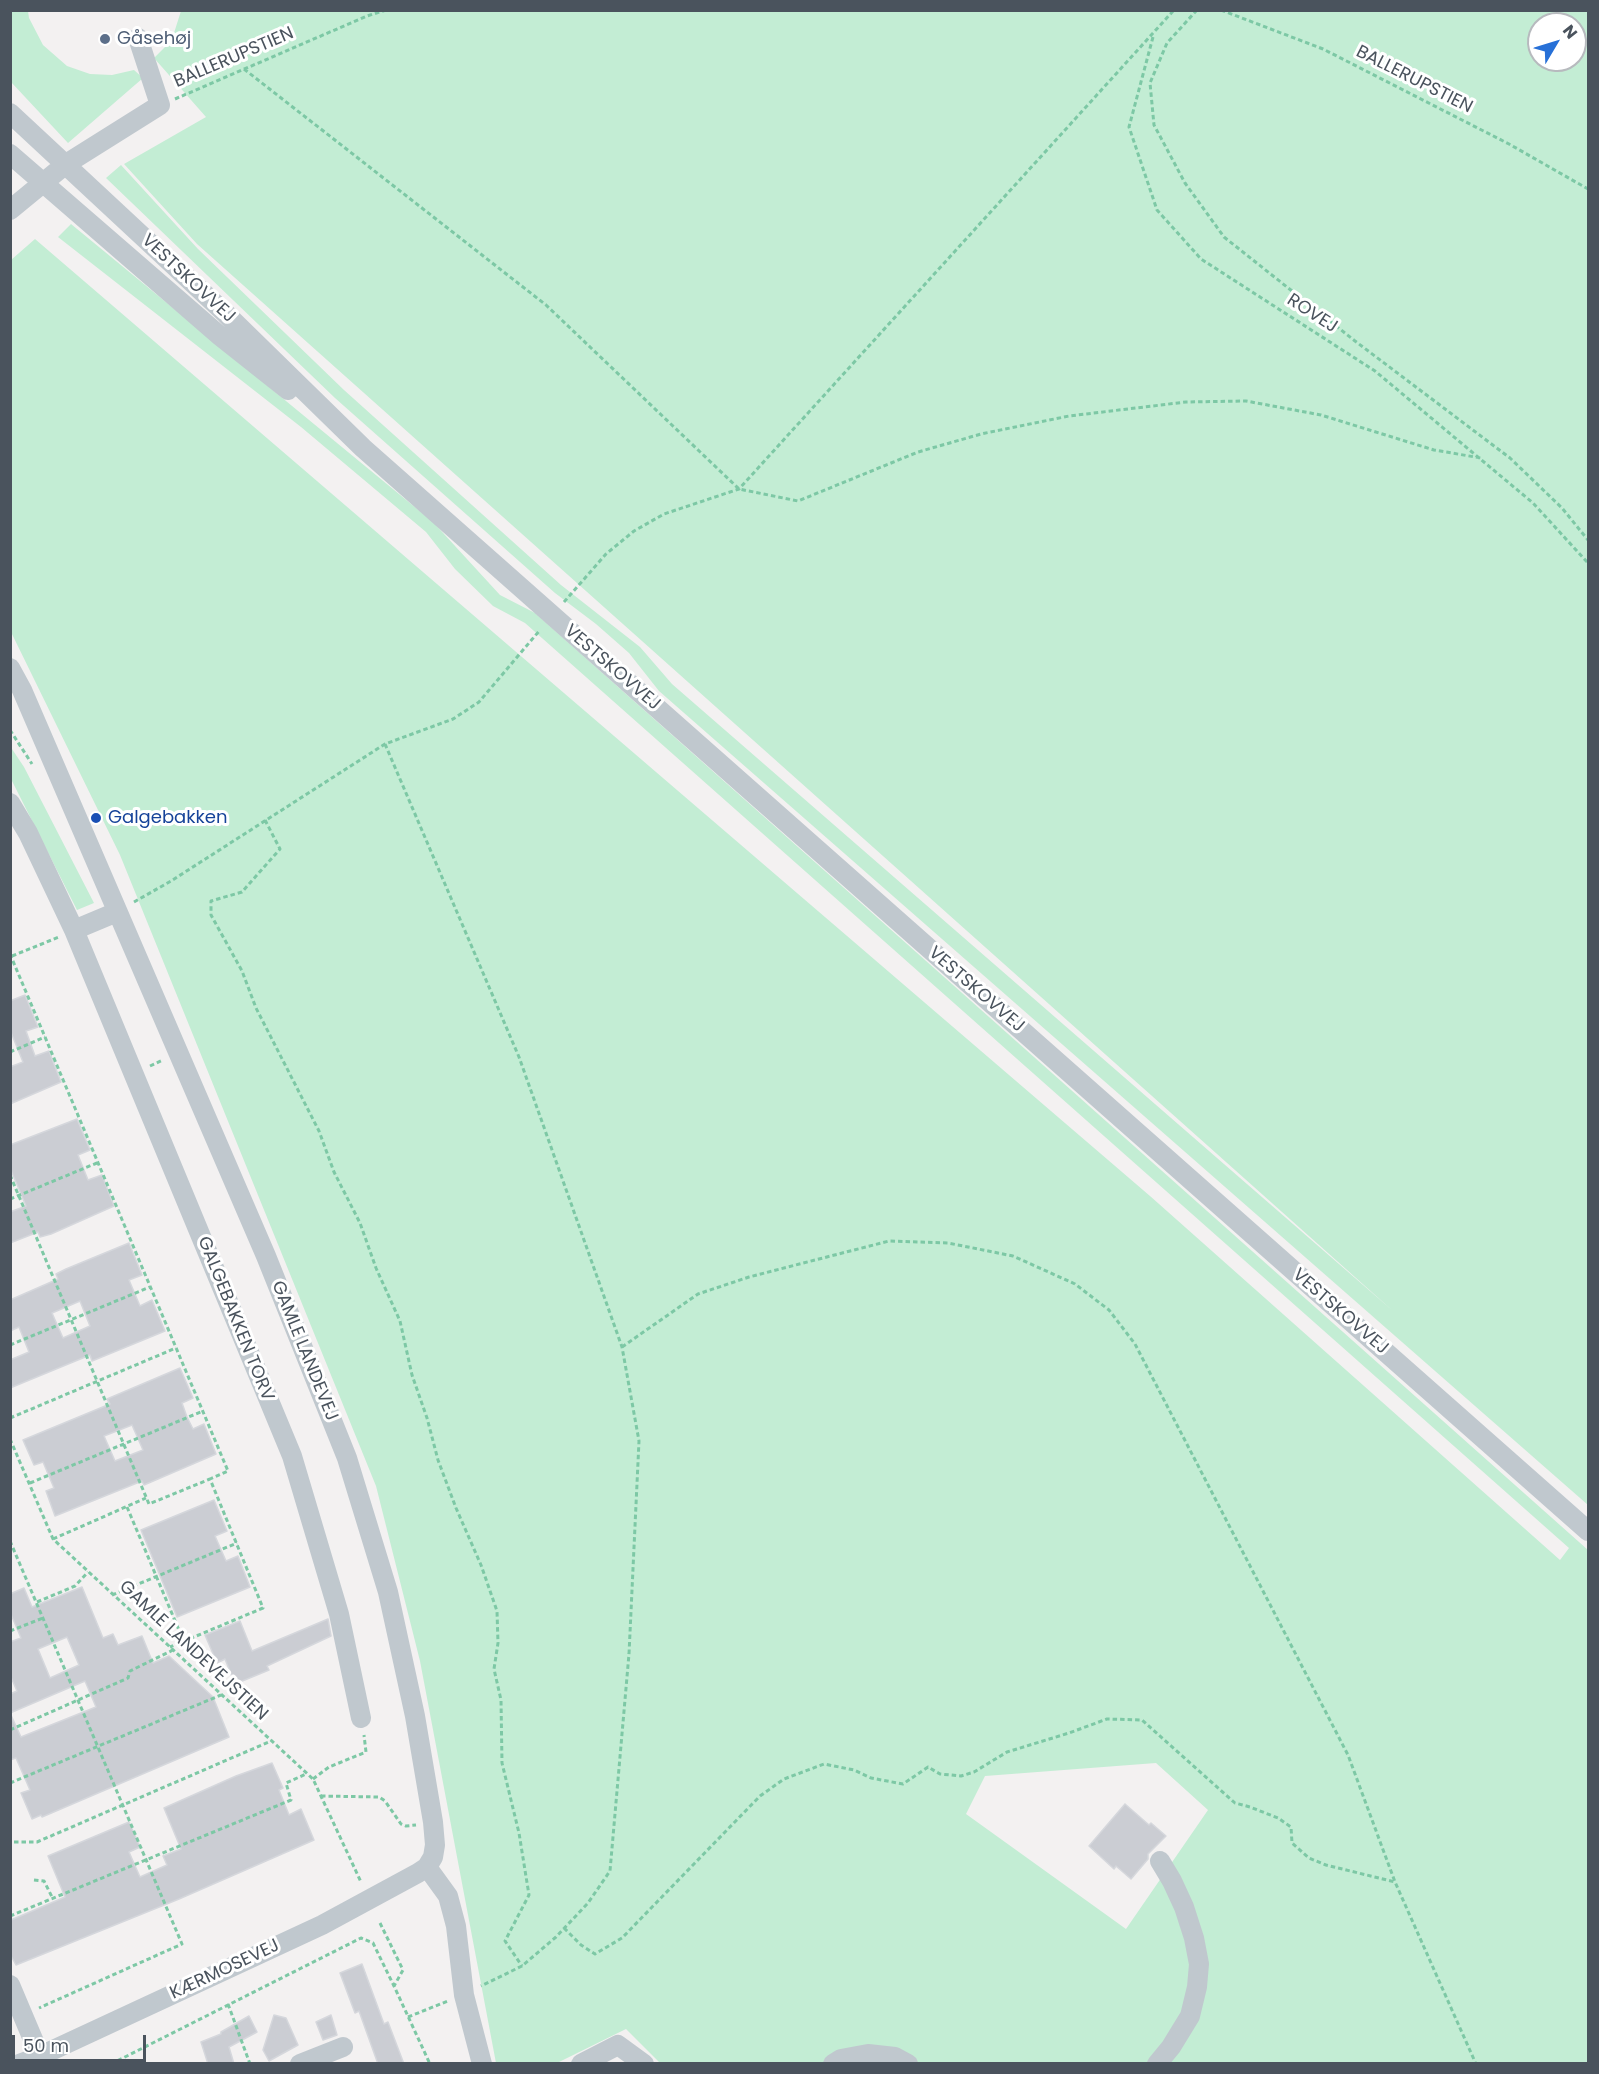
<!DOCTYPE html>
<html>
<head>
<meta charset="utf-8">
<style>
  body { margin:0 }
  #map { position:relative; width:1599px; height:2074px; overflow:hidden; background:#f3f1f1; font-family:Poppins,sans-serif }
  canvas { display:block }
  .frame { position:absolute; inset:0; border:12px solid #4a535d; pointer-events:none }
  .north { position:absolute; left:1527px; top:12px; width:60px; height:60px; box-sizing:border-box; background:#fff; border:2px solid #b7babe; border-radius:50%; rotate:52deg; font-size:16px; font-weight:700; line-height:24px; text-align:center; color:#4a535d }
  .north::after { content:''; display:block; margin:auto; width:21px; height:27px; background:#2770d7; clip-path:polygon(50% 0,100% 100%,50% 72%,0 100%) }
  .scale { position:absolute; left:12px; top:2035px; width:134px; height:27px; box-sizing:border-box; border:3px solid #4a535d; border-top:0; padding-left:8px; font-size:18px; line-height:21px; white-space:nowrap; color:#4a535d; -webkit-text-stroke:4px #fff; paint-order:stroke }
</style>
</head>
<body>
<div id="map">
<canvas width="1599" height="2074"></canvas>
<div class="frame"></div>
<div class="north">N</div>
<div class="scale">50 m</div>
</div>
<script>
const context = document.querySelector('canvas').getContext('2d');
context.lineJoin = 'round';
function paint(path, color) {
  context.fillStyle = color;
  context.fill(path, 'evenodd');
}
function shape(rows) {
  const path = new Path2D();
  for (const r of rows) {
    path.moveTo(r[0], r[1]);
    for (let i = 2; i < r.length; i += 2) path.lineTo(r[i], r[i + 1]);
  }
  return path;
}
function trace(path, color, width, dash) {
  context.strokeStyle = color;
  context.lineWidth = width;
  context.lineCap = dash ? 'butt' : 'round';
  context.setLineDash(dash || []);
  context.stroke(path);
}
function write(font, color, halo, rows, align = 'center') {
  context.font = font + ' Poppins,sans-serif';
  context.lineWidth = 6;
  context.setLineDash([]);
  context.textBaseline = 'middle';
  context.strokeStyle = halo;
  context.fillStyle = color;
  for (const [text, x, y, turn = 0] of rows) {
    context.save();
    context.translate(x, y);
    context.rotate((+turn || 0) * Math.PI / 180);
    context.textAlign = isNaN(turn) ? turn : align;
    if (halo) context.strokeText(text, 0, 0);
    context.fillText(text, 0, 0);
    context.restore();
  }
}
paint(shape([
  [11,10,28,11,29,18,43,45,67,66,90,74,112,75,134,70,143,78,68,143,11,82],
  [181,11,1588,11,1588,1505,659,691,629,653,596,624,555,593,335,398,106,178,121,165,198,249,344,390,561,585,640,647,672,684,1393,1311,197,244,124,164,206,117,154,58,165,47,174,33],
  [1539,24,1575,24,1575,60,1539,60],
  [71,224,433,522,500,595,535,613,1588,1550,1588,2063,661,2064,626,2029,557,2063,496,2063,420,1661,376,1486,120,855,11,632,11,260,35,239,1150,1196,1560,1560,1569,1548,525,623,493,606,455,569,426,532,301,427,58,237],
  [1156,1763,1208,1810,1126,1929,966,1814,985,1776],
  [10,746,24,767,94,903,77,910,11,779]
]), '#c3edd4');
const building = shape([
  [25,995,38,1027,26,1031,35,1056,49,1051,61,1082,10,1104,10,1067,23,1062,10,1030,10,1001,25,995],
  [77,1119,90,1150,78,1155,88,1180,102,1175,114,1206,51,1234,40,1237,38,1232,10,1243,10,1212,26,1206,10,1168,10,1145,77,1119],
  [129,1243,142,1275,129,1280,140,1306,152,1300,165,1331,92,1361,90,1355,10,1388,10,1360,29,1352,19,1327,10,1331,10,1300,58,1279,56,1274,66,1269,129,1243],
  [80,1301,90,1326,63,1338,52,1313,80,1301],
  [180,1368,193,1398,182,1403,187,1417,193,1429,204,1424,216,1454,144,1485,142,1481,55,1516,46,1491,54,1488,43,1462,34,1465,23,1440,110,1404,107,1399,180,1368],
  [132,1425,143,1450,115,1461,104,1436,132,1425],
  [214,1500,227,1531,215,1536,226,1561,238,1556,250,1587,177,1617,141,1530,214,1500],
  [82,1587,103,1638,113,1634,118,1645,142,1636,153,1663,169,1656,213,1697,229,1737,42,1817,41,1815,32,1819,21,1793,30,1790,16,1758,10,1760,10,1713,21,1737,96,1707,85,1681,10,1713,10,1694,17,1691,10,1675,10,1642,21,1638,10,1612,10,1594,24,1588,32,1607,82,1587],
  [67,1637,79,1665,50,1678,38,1649,67,1637],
  [328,1619,331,1636,267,1666,269,1670,235,1684,225,1659,217,1663,205,1635,240,1621,252,1651,328,1619],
  [272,1763,283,1788,279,1790,289,1815,301,1809,314,1840,179,1899,16,1965,10,1954,11,1920,65,1897,48,1856,129,1822,140,1847,129,1852,140,1877,167,1865,163,1856,181,1849,164,1808,236,1776,272,1763],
  [1125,1804,1149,1825,1151,1823,1166,1836,1148,1854,1148,1859,1131,1879,1116,1866,1114,1869,1089,1846,1125,1804],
  [362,1964,384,2024,388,2022,404,2064,378,2064,359,2011,355,2013,340,1973,362,1964],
  [274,2015,286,2018,298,2045,269,2061,263,2050,274,2015],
  [331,2015,337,2035,323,2040,316,2022,331,2015],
  [249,2016,257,2032,229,2047,234,2064,208,2064,201,2042,221,2034,221,2032,249,2016]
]);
paint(building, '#cbcdd3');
trace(building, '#d5d7dc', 1.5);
trace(shape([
  [1197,10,1167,43,1150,83,1154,125,1185,183,1224,237,1355,341,1510,458,1562,508,1588,540],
  [1221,10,1323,49,1509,144,1588,189],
  [1153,37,1129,127,1157,210,1201,259,1375,371,1533,503,1588,563],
  [244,69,546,305,739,489,798,501,918,452,981,434,1069,416,1186,402,1246,401,1321,415,1434,450,1481,458],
  [175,99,367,16,386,10],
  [564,602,606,554,634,531,664,514,739,489,1174,10],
  [10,730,32,764],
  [385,744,519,1057,622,1347,639,1441,629,1654,610,1871,588,1903,556,1937,522,1966,481,1986],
  [265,820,280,849,242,892,211,901,211,915,242,971,256,1008,319,1131,334,1172,360,1223,376,1268,400,1321,412,1375,427,1418,438,1460,456,1508,481,1565,497,1611,498,1643,494,1669,501,1700,502,1763,519,1833,529,1895,505,1941,522,1966],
  [134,902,171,881,385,744,453,719,479,702,540,630],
  [10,954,228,1471,210,1479,263,1608,170,1647],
  [12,956,59,937],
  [10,1052,45,1037],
  [150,1066,163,1060],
  [10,1175,149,1504,210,1479],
  [10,1199,97,1163],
  [10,1345,150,1287],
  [622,1347,698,1294,749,1277,889,1241,948,1243,1013,1256,1075,1284,1109,1310,1135,1344,1348,1755,1395,1882,1476,2064],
  [10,1418,176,1348],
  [10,1439,53,1539,313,1779,361,1882],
  [30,1483,203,1411],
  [127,1507,184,1642],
  [53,1539,146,1498],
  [10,1541,182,1944,39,2008],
  [112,1595,237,1543],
  [37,1602,75,1586,88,1572],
  [10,1631,43,1618],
  [10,1730,128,1678,130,1671,173,1650],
  [313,1779,329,1767,366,1752,364,1735],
  [10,1783,221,1695],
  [321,1796,379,1797,385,1801,401,1824,406,1826,416,1825],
  [14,1842,37,1842,271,1741],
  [34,1880,44,1881,53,1899],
  [10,1916,291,1800,286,1783,306,1774],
  [380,1923,403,1970,394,1986,430,2064],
  [564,1928,581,1945,595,1954,622,1938,760,1796,784,1779,824,1764,854,1770,871,1778,903,1784,928,1767,940,1774,961,1776,974,1772,1007,1752,1069,1733,1107,1719,1142,1720,1235,1803,1250,1807,1278,1818,1291,1827,1292,1843,1309,1858,1326,1865,1395,1882],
  [228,2004,250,2064],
  [408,2017,448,2001],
  [111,2064,361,1938,373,1943,394,1986]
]), '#7dc8a5', 3, [4.5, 3]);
trace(shape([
  [10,113,226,314,363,448,1588,1531],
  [10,154,220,336,288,390],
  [10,210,66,164,160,105,138,38],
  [10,668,22,690,266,1256,347,1458,388,1592,415,1716,433,1822,435,1845,433,1857,427,1867,418,1873,322,1925,40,2056,19,2064],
  [10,803,28,833,74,930,292,1456,339,1614,361,1718],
  [74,930,117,912],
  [427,1867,448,1896,456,1926,464,1995,482,2064],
  [10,1985,40,2056],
  [300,2064,343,2047],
  [581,2064,618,2045,644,2064],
  [833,2064,841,2059,868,2054,895,2057,908,2064],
  [1157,2064,1171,2047,1190,2016,1197,1987,1199,1964,1194,1938,1184,1907,1172,1881,1160,1861]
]), '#c0c8ce', 20);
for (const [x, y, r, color] of [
  [105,39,6,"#5c6f8a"],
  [96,818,6,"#1a4fb4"]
]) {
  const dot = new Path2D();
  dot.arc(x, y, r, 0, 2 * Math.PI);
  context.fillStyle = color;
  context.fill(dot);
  trace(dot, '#fff', 2);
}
write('18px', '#4e5e75', '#fff', [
  ["Gåsehøj",117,39]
], 'left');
write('18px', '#4a535d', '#fff', [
  ["BALLERUPSTIEN",234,58,-23],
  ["BALLERUPSTIEN",1414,80,27],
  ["VESTSKOVVEJ",188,279,43],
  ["ROVEJ",1312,314,33],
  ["VESTSKOVVEJ",612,668,41],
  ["VESTSKOVVEJ",976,990,41],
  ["VESTSKOVVEJ",1340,1312,41],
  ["GALGEBAKKEN TORV",235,1319,68],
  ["GAMLE LANDEVEJ",304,1351,68],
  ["GAMLE LANDEVEJSTIEN",193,1651,43],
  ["KÆRMOSEVEJ",225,1970,-25]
]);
write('18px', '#164399', '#fff', [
  ["Galgebakken",108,818]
], 'left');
</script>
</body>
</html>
